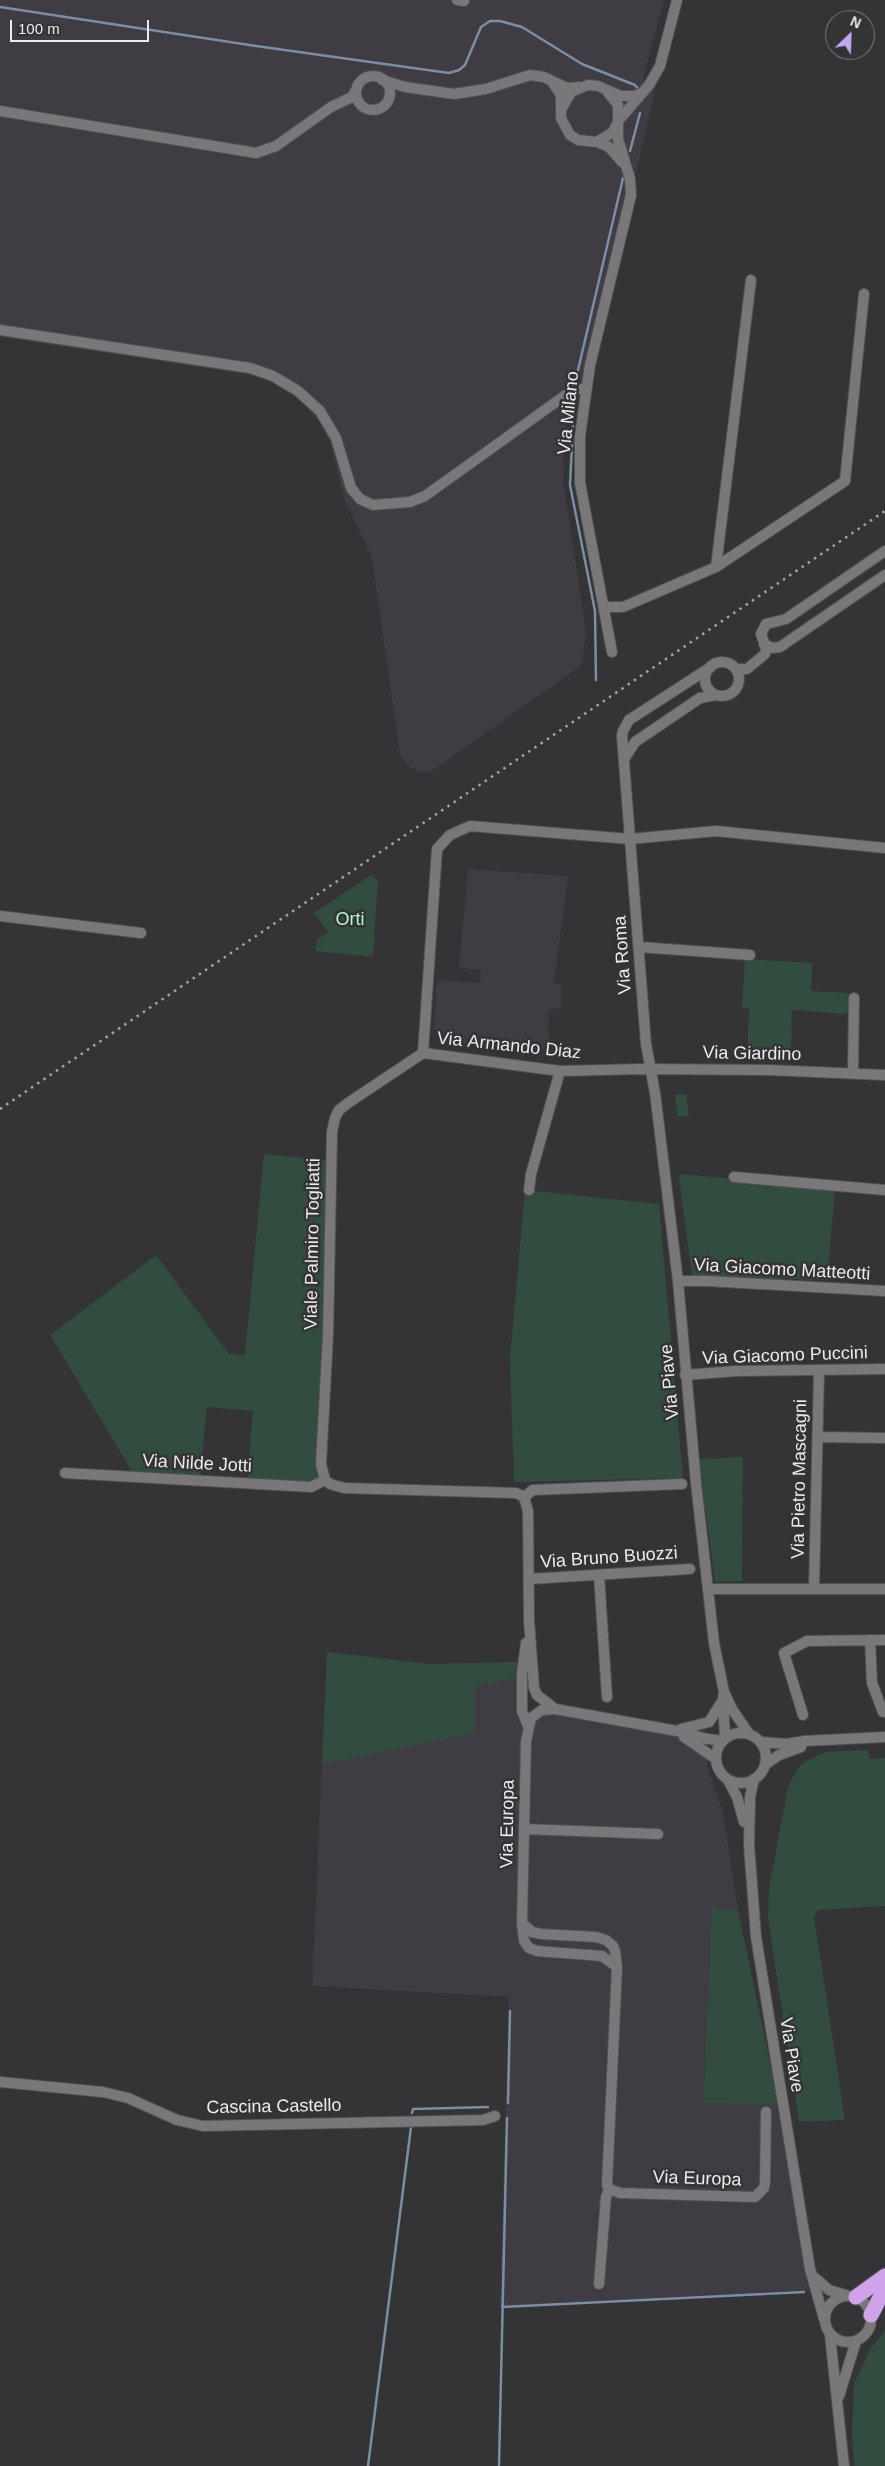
<!DOCTYPE html>
<html>
<head>
<meta charset="utf-8">
<style>
  body { margin:0 }
  #map { position:relative; width:885px; height:2466px; overflow:hidden; background:#343335; font-family:Arial,sans-serif }
  canvas { display:block }
  .north { position:absolute; left:825px; top:10px; width:50px; height:50px; box-sizing:border-box; background:#343335; border:1px solid #7d7c7e; border-radius:50%; rotate:24deg; font-size:14px; font-weight:700; line-height:20px; text-align:center; color:#ebeaec }
  .north::after { content:''; display:block; margin:auto; width:18px; height:22px; background:#bfa9f4; clip-path:polygon(50% 0,100% 100%,50% 72%,0 100%) }
  .scale { position:absolute; left:10px; top:20px; width:139px; height:22px; box-sizing:border-box; border:2px solid #ebeaec; border-top:0; padding-left:6px; font-size:15px; line-height:18px; white-space:nowrap; color:#ebeaec; -webkit-text-stroke:4px #343335; paint-order:stroke }
</style>
</head>
<body>
<div id="map">
<canvas width="885" height="2466"></canvas>
<div class="north">N</div>
<div class="scale">100 m</div>
</div>
<script>
const context = document.querySelector('canvas').getContext('2d');
context.lineJoin = 'round';
function paint(path, color) {
  context.fillStyle = color;
  context.fill(path, 'evenodd');
}
function shape(rows) {
  const path = new Path2D();
  for (const r of rows) {
    if (r.length === 3) {
      path.moveTo(r[0] + r[2], r[1]);
      path.arc(r[0], r[1], r[2], 0, 2 * Math.PI);
      continue;
    }
    path.moveTo(r[0], r[1]);
    for (let i = 2; i < r.length; i += 2) path.lineTo(r[i], r[i + 1]);
  }
  return path;
}
function trace(path, color, width, dash) {
  context.strokeStyle = color;
  context.lineWidth = width;
  context.lineCap = dash ? 'butt' : 'round';
  context.setLineDash(dash || []);
  context.stroke(path);
}
function write(font, color, halo, rows, align = 'center') {
  context.font = font + ' Arial,sans-serif';
  context.lineWidth = 5;
  context.setLineDash([]);
  context.textBaseline = 'middle';
  context.strokeStyle = halo;
  context.fillStyle = color;
  for (const [text, x, y, turn = 0] of rows) {
    context.save();
    context.translate(x, y);
    context.rotate((+turn || 0) * Math.PI / 180);
    context.textAlign = isNaN(turn) ? turn : align;
    if (halo) context.strokeText(text, 0, 0);
    context.fillText(text, 0, 0);
    context.restore();
  }
}
paint(shape([
  [0,0,664,0,643,79,657,83,618,248,582,421,566,407,563,481,586,631,582,665,429,773,417,771,407,765,400,754,372,558,344,498,331,445,320,423,307,406,290,392,268,380,246,374,0,337],
  [468,869,568,876,554,983,561,984,561,1008,548,1010,549,1042,544,1048,531,1054,447,1042,437,1035,434,1029,437,984,443,980,480,983,481,970,459,968],
  [327,1652,429,1664,524,1662,524,1711,671,1731,705,1729,707,1765,723,1813,738,1910,712,1908,703,2103,779,2105,813,2290,500,2306,509,1997,312,1986]
]), '#3f3c43');
paint(shape([
  [371,875,378,880,373,957,315,951,317,940,328,932,314,913],
  [745,959,812,963,811,991,849,993,847,1014,792,1010,791,1057,747,1057,749,1008,742,1007],
  [686,1094,689,1116,678,1117,675,1095],
  [264,1154,326,1160,319,1477,310,1482,247,1479,253,1411,207,1407,200,1476,133,1473,50,1335,156,1255,229,1354,245,1355],
  [681,1174,835,1188,827,1280,692,1276,679,1178],
  [525,1190,659,1204,683,1478,514,1482,510,1359],
  [743,1457,742,1581,715,1582,699,1459],
  [327,1652,429,1664,519,1662,519,1677,475,1686,475,1733,322,1764],
  [867,1750,870,1759,885,1758,885,1906,818,1910,814,1917,845,2120,799,2122,768,1919,769,1888,788,1787,798,1768,806,1761,826,1752],
  [712,1908,738,1910,779,2105,703,2103],
  [885,2331,885,2466,854,2466,852,2436,854,2384,870,2349]
]), '#334c40');
trace(shape([
  [0,7,256,46,449,73,459,70,465,65,481,27,490,21,500,21,522,27,582,64,635,85,639,90],
  [630,151,640,113],
  [575,383,623,178],
  [574,403,570,485,595,611,596,680],
  [508,2103,510,2011],
  [412,2113,413,2109,488,2107],
  [502,2307,804,2292],
  [499,2465,507,2118],
  [368,2466,411,2127]
]), '#7c8ea3', 2.5);
const street = shape([
  [457,0,464,1],
  [373,93,17],
  [382,80,405,87,454,94,486,89,530,75,544,77,567,88,579,87],
  [552,82,561,95,561,118,570,135,578,140,597,142,609,147,622,162],
  [606,90,618,105,618,139,630,179,631,195,590,365,580,436,580,483,612,652],
  [562,108,571,92,588,85,598,86,621,96,634,96,641,93],
  [0,111,256,153,276,146,331,107,352,97,356,90],
  [619,120,649,85,660,66,677,0],
  [597,142,613,132,617,124],
  [0,330,250,368,273,376,298,391,320,411,336,438,351,488,360,499,373,505,410,502,425,496,574,389,586,389],
  [716,567,751,280],
  [604,607,623,607,716,567,845,481,864,294],
  [764,644,772,648,780,647,885,575],
  [722,679,17],
  [711,667,629,720,623,731,622,736,646,1044,655,1093,678,1281,696,1483,714,1643,724,1692,732,1709,749,1734],
  [736,669,747,669,765,654,766,648,761,634,766,624,786,619,885,551],
  [624,759,635,742,700,698,716,695],
  [0,916,141,933],
  [639,947,750,955],
  [423,1053,437,849,450,835,470,826,630,839,716,831,885,848],
  [423,1053,560,1071,643,1069,769,1070,885,1075],
  [853,1073,854,998],
  [734,1177,885,1190],
  [529,1190,531,1174,560,1071],
  [678,1281,707,1281,885,1291],
  [685,1375,736,1371,885,1369],
  [818,1437,885,1438],
  [65,1473,311,1487,325,1480],
  [325,1480,321,1464,328,1335,332,1132,335,1118,339,1110,348,1103,423,1053],
  [325,1480,330,1484,344,1488,516,1493,524,1497],
  [524,1497,528,1511,529,1620,534,1688,537,1695,555,1709],
  [524,1497,533,1490,682,1484],
  [599,1575,607,1697],
  [530,1579,690,1569],
  [708,1589,885,1589],
  [814,1589,819,1370],
  [870,1640,872,1683,883,1712],
  [526,1643,522,1674,522,1711,528,1726],
  [723,1700,725,1738],
  [803,1715,784,1653,807,1641,885,1640],
  [681,1729,709,1722,723,1700,724,1692],
  [741,1758,25],
  [684,1737,716,1759],
  [761,1742,786,1744,805,1741,885,1737],
  [766,1764,779,1755,801,1747],
  [754,1779,750,1797,749,1845,756,1937,810,2269,824,2319],
  [728,1780,737,1797,744,1822],
  [524,1829,658,1834],
  [522,1923,532,1932,541,1934,596,1937,606,1940,613,1946,615,1951,617,1967,607,2185,609,2189,620,2193,755,2197,764,2188,765,2182,766,2112],
  [617,1967,602,1956,537,1951,529,1948,524,1941,522,1923,526,1741,531,1718,542,1710,555,1709,688,1733,702,1738,722,1741],
  [0,2082,103,2092,128,2098,177,2120,203,2126,483,2120,495,2116],
  [814,2277,829,2290,846,2295],
  [599,2284,606,2197,609,2189],
  [848,2319,23],
  [830,2335,844,2466],
  [839,2396,856,2341]
]);
const highway = shape([
  [856,2297,885,2276],
  [871,2315,885,2288]
]);
trace(street, '#525153', 12);
trace(highway, '#525153', 17);
trace(street, '#79777a', 10);
trace(highway, '#d0a2ea', 15);
trace(shape([
  [0,1109,885,511]
]), '#a4a3a5', 2.5, [2.5, 5]);
write('18px', '#ebeaec', '#343335', [
  ["Via Milano",569,413,-84],
  ["Via Roma",623,955,-94],
  ["Via Armando Diaz",509,1046,6],
  ["Via Giardino",752,1054,1],
  ["Viale Palmiro Togliatti",313,1244,-89],
  ["Via Giacomo Matteotti",782,1270,3],
  ["Via Giacomo Puccini",785,1356,-2],
  ["Via Piave",670,1382,-95],
  ["Via Nilde Jotti",197,1464,3],
  ["Via Pietro Mascagni",800,1479,-89],
  ["Via Bruno Buozzi",609,1558,-4],
  ["Via Europa",508,1824,-89],
  ["Via Piave",791,2055,81],
  ["Cascina Castello",274,2107,-1],
  ["Via Europa",697,2179,2]
]);
write('18px', '#aff6d2', '#343335', [
  ["Orti",350,920]
]);
</script>
</body>
</html>
